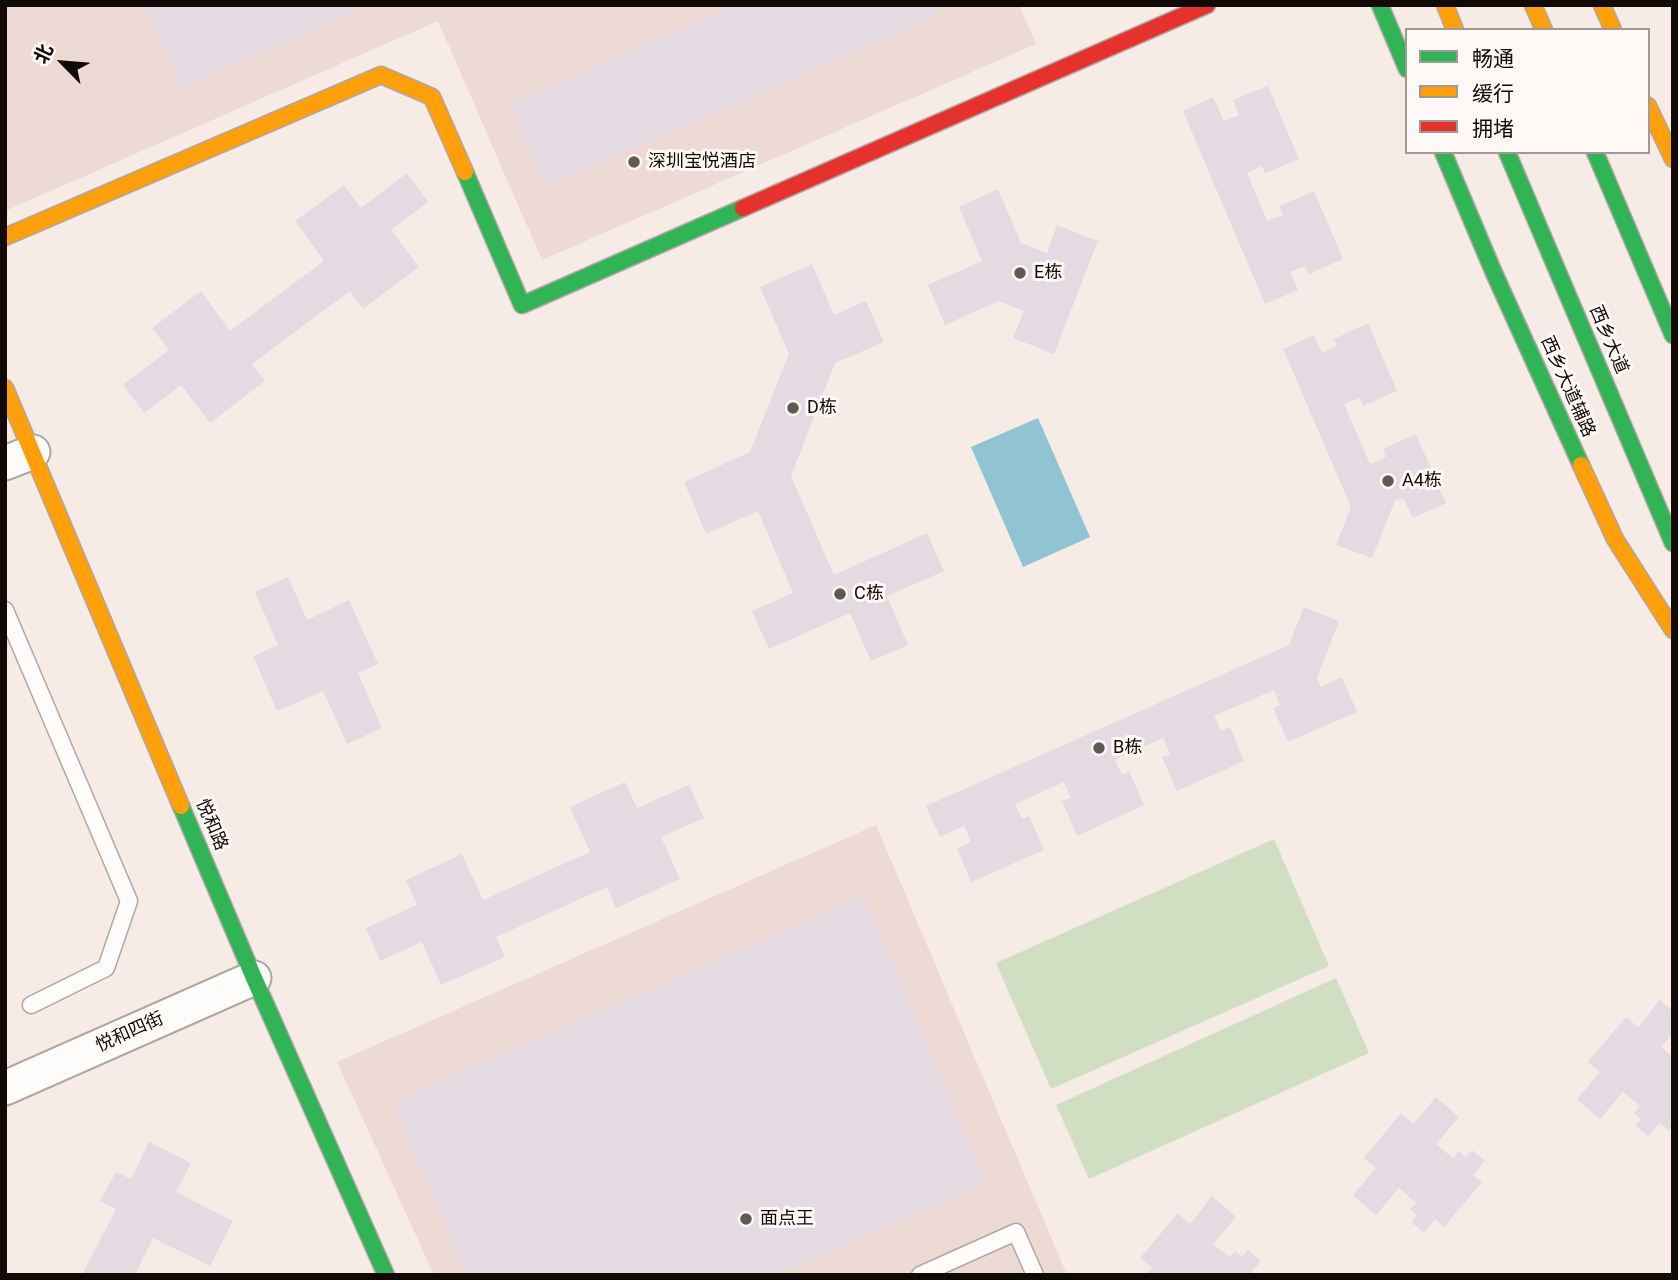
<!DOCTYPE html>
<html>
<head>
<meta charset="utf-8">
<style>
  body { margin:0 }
  #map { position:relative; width:1678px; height:1280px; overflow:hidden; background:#f7ebe6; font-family:Roboto,"Noto Sans SC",sans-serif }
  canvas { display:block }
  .frame { position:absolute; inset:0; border:7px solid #110906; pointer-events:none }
  .legend { position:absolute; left:1405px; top:28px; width:245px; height:126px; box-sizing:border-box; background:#fef9f7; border:2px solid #9f9997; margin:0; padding:9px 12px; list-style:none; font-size:21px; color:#110906 }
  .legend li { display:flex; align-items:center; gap:14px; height:35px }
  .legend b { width:35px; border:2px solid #9f9997 }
  .north { position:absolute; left:28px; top:28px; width:70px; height:70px; -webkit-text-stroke:5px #fef9f7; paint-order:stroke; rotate:295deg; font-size:19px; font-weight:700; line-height:28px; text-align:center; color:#110906 }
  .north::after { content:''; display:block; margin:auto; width:24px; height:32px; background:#110906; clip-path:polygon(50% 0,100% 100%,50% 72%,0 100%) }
</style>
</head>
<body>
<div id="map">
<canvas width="1678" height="1280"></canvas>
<div class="frame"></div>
<ul class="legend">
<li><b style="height:9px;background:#30b455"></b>畅通</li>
<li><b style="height:9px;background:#ff9f0a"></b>缓行</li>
<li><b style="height:9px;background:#e5322d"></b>拥堵</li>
</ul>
<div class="north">北</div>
</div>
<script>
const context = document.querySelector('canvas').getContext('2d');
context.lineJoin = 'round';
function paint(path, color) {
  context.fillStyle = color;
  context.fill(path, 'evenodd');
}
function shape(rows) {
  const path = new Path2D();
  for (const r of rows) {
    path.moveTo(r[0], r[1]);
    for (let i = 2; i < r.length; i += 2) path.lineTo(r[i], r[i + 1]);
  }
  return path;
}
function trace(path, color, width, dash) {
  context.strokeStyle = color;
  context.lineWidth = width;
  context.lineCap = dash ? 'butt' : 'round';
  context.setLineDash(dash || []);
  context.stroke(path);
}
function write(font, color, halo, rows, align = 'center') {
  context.font = font + ' Roboto,"Noto Sans SC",sans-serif';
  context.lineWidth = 6;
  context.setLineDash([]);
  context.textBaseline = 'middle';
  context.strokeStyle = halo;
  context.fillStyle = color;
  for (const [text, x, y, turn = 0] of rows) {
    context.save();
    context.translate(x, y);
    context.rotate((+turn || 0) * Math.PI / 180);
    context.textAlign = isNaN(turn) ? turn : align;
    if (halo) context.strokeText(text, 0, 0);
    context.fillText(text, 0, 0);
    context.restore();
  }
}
paint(shape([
  [5,5,1019,5,1036,44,542,260,438,21,5,211],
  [876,825,1067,1275,434,1275,337,1062]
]), '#eddad4');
paint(shape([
  [1274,839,1329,966,1051,1089,996,963],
  [1336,978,1369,1053,1089,1179,1056,1105]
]), '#d0dfc1');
paint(shape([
  [1038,418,1090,537,1023,567,971,447]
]), '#90c4d3');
paint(shape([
  [145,5,350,5,353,12,181,88],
  [736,5,934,5,938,15,545,187,510,104],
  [1268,86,1299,159,1265,173,1262,166,1247,173,1267,221,1283,215,1279,206,1314,191,1343,259,1309,274,1305,266,1290,272,1298,290,1265,304,1183,111,1213,97,1224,121,1239,115,1233,100],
  [407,173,428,202,391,230,419,267,363,309,350,291,252,364,265,381,210,423,181,385,144,413,123,385,169,350,152,328,201,291,230,331,324,261,295,221,344,185,361,208],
  [998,189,1021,243,1047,253,1057,225,1098,241,1054,354,1013,338,1024,311,999,301,945,325,928,285,982,261,959,207],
  [812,264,834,315,866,301,884,342,835,363,791,476,834,575,927,533,944,571,887,596,908,645,871,661,850,613,769,649,752,611,793,593,758,511,706,534,684,482,750,452,789,354,760,287],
  [1368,323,1397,391,1363,406,1360,398,1344,404,1370,464,1386,457,1383,449,1416,434,1446,503,1413,518,1403,498,1395,501,1372,558,1336,545,1351,507,1283,349,1314,335,1322,353,1337,346,1334,339],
  [288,577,307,620,349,600,378,664,358,673,382,728,347,744,323,691,277,711,253,656,278,645,255,592],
  [1304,607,1339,621,1317,678,1321,687,1342,677,1357,712,1288,742,1273,708,1280,705,1274,690,1214,716,1221,731,1230,727,1244,761,1177,791,1162,757,1170,754,1163,738,1115,760,1122,775,1129,771,1144,805,1077,836,1062,801,1071,798,1064,782,1015,804,1022,819,1029,816,1044,850,971,882,957,848,971,842,964,826,940,837,926,806,1289,645],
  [625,782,637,808,689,785,704,818,661,837,680,879,616,908,607,887,496,937,505,957,441,985,422,942,380,961,366,928,417,905,406,880,462,854,483,900,590,852,570,807],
  [864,896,986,1183,776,1275,467,1275,392,1102],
  [1660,1000,1673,1011,1673,1033,1661,1047,1673,1057,1673,1126,1669,1130,1660,1123,1648,1136,1635,1125,1641,1119,1634,1113,1640,1106,1623,1092,1600,1119,1577,1099,1600,1072,1588,1062,1626,1017,1638,1027],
  [1436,1097,1459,1117,1436,1144,1453,1158,1459,1151,1466,1157,1472,1150,1485,1161,1473,1175,1482,1182,1444,1227,1435,1219,1424,1233,1411,1222,1417,1215,1410,1209,1416,1203,1399,1188,1376,1215,1353,1195,1376,1168,1364,1158,1401,1113,1413,1124],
  [149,1142,191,1163,176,1192,233,1221,210,1266,153,1238,135,1275,82,1275,116,1209,100,1201,116,1172,131,1179],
  [1212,1196,1236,1217,1213,1244,1230,1257,1235,1251,1242,1257,1248,1250,1261,1261,1249,1275,1146,1275,1152,1268,1140,1258,1178,1213,1190,1224]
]), '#e6dae2');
const lane = shape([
  [5,610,129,901,106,968,31,1005],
  [920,1275,1016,1232,1035,1275]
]);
const street = shape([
  [5,463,33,452],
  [5,1088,254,978]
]);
const fast = shape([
  [1380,5,1407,69],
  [1443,152,1494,273,1581,465],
  [1507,152,1673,543],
  [1595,152,1673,335],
  [465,172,522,305,743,208],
  [181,806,254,978,386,1275]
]);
const slow = shape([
  [1445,5,1455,30],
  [1533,5,1544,30],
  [1602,5,1613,30],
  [1648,106,1673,159],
  [5,237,381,75,432,97,465,172],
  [5,388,181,806],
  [1581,465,1615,539,1673,630]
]);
const jam = shape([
  [743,208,1207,5]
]);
trace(lane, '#b0a6a2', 19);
trace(street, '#b0a6a2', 37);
trace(fast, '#b0a6a2', 19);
trace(slow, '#b0a6a2', 19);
trace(jam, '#b0a6a2', 19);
trace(lane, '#fefcfb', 16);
trace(street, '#fefcfb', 33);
trace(fast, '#30b455', 16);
trace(slow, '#ff9f0a', 16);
trace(jam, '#e5322d', 16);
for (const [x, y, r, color] of [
  [634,162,7,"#625854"],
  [1020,273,7,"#625854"],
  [793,408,7,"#625854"],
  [1388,481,7,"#625854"],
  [840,594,7,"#625854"],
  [1099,748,7,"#625854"],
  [746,1219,7,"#625854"]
]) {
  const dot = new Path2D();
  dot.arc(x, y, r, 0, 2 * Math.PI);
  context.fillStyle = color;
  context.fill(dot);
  trace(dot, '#fef9f7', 2.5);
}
write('18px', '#110906', '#fef9f7', [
  ["深圳宝悦酒店",648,162],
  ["E栋",1034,273],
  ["D栋",807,408],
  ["A4栋",1402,481],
  ["C栋",854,594],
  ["B栋",1113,748],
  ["面点王",760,1219]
], 'left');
write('18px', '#110906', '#fef9f7', [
  ["西乡大道",1608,340,67],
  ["西乡大道辅路",1567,387,66],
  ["悦和路",211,825,67],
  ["悦和四街",130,1033,-24]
]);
</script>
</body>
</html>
